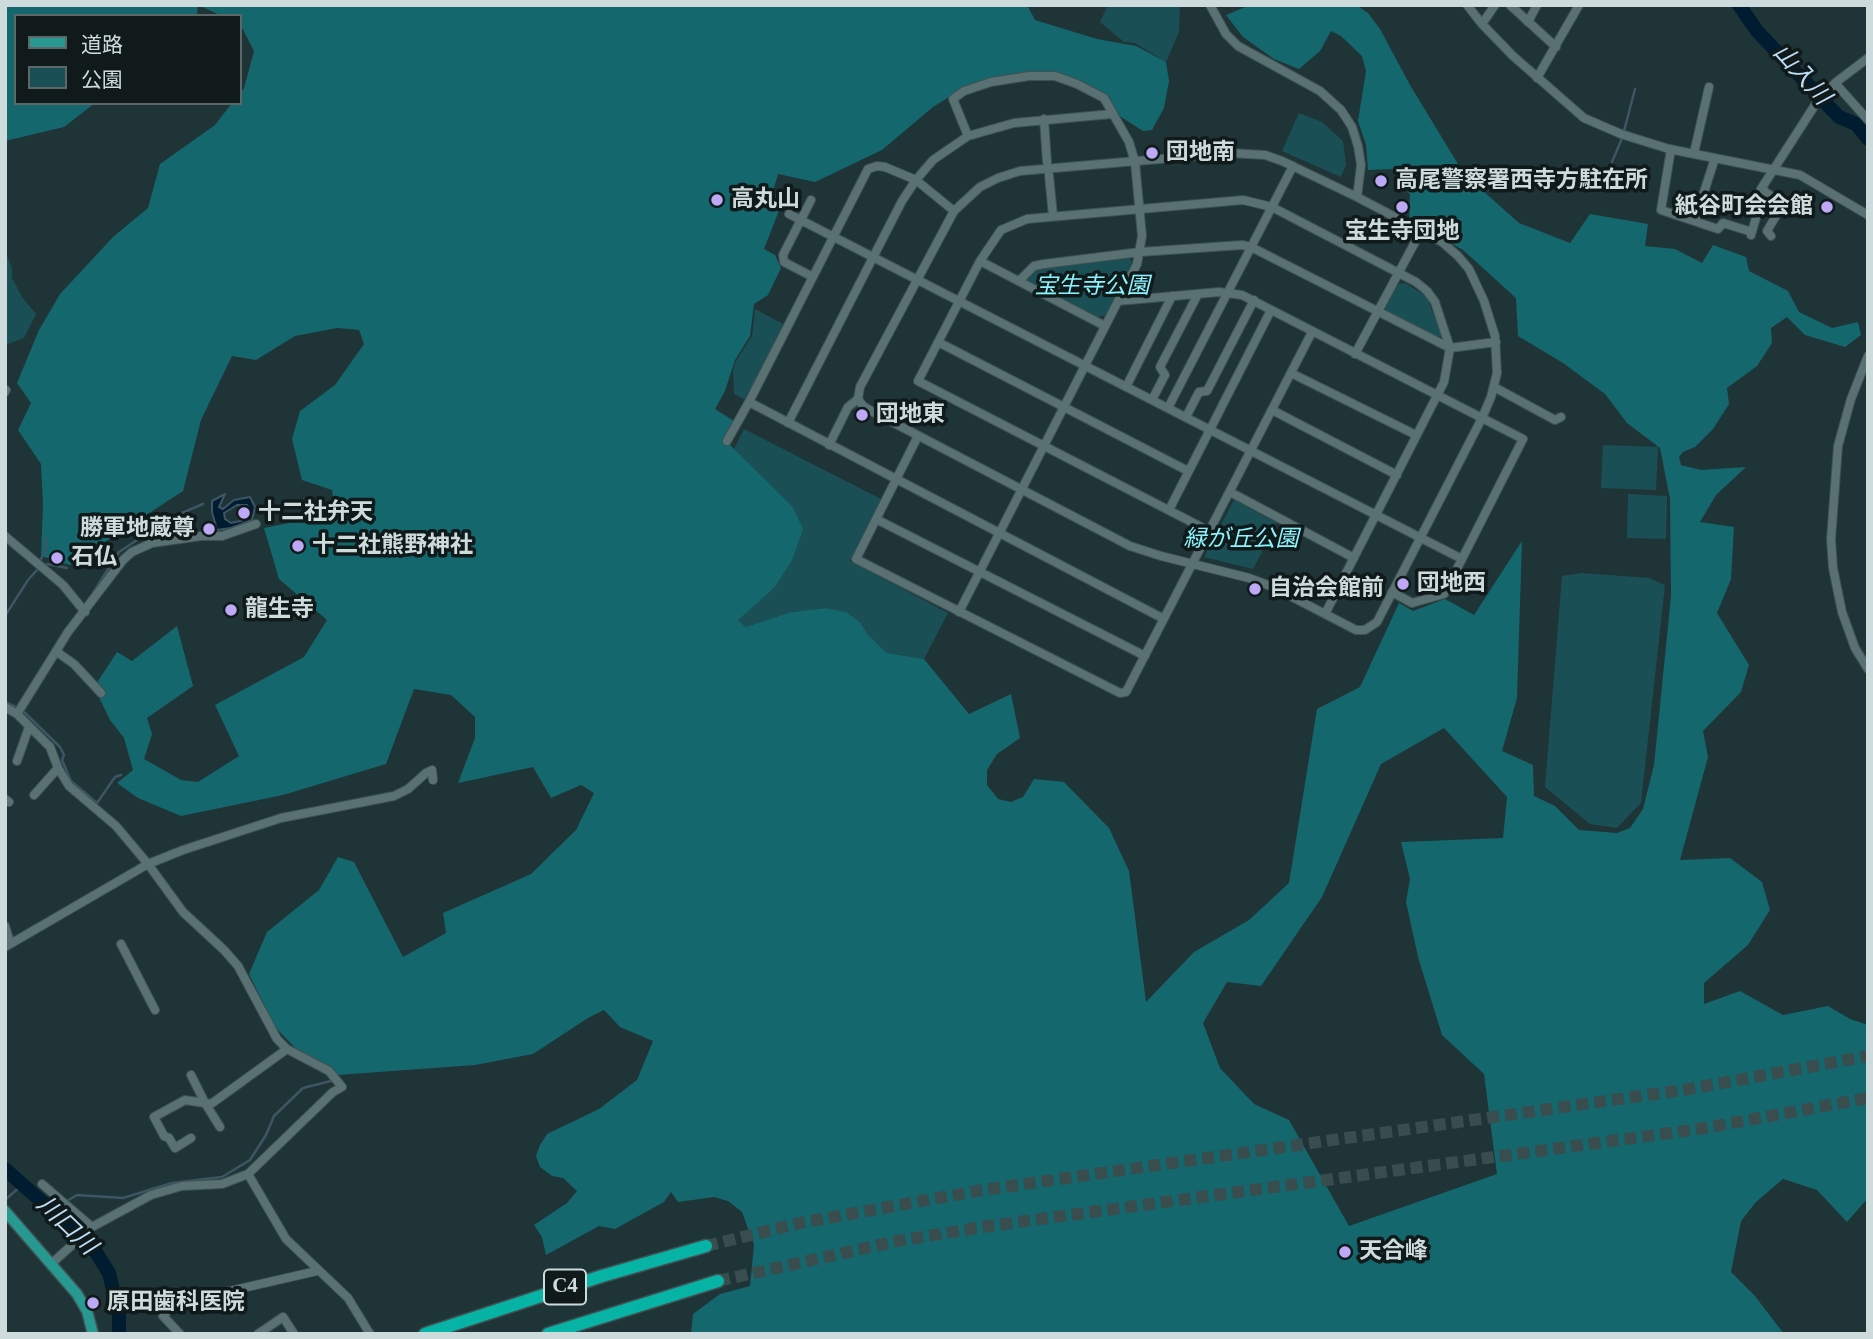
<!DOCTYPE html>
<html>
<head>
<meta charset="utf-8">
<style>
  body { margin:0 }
  #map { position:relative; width:1873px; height:1339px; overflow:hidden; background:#1f3436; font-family:"Times New Roman","Noto Sans JP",serif }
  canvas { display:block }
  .frame { position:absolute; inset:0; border:7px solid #cedbdc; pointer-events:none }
  .legend { position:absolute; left:14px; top:14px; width:228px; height:91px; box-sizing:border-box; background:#111a1b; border:2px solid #5d6768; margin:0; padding:9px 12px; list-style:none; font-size:21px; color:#cedbdc }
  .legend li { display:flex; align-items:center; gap:14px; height:35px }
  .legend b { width:35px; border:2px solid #5d6768 }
</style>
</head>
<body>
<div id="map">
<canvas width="1873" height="1339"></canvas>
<div class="frame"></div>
<ul class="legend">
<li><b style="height:9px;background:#289991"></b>道路</li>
<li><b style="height:19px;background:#1a5055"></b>公園</li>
</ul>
</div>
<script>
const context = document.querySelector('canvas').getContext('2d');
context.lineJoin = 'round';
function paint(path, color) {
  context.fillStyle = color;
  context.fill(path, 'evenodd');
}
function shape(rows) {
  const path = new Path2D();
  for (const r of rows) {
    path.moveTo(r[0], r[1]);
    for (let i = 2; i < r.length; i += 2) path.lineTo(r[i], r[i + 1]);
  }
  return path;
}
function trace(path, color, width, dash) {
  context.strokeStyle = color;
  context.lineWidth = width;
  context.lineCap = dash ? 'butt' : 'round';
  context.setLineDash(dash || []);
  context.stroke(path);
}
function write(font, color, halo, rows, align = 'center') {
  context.font = font + ' "Times New Roman","Noto Sans JP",serif';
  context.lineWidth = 7;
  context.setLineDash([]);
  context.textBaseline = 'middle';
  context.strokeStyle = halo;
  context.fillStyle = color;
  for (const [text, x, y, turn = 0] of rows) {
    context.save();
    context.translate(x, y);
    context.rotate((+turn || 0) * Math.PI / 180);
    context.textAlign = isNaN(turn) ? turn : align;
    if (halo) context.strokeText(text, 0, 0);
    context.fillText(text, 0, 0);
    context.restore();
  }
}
paint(shape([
  [1108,5,1180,5,1179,32,1166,62,1135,43,1124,42,1100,22],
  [1299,113,1322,122,1343,141,1346,165,1341,177,1282,151],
  [5,251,12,268,12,278,22,297,36,314,24,338,5,345],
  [1129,258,1132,262,1106,315,1098,317,1027,280,1037,270,1046,267],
  [1405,283,1424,295,1428,300,1442,336,1437,339,1387,312,1385,307,1398,284],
  [755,309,783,324,746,400,734,394,733,370,736,361,752,336],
  [744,429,881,499,850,561,948,613,924,659,887,653,868,635,860,622,846,612,826,608,791,612,746,627,738,619,774,588,792,506,734,449],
  [1603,445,1658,447,1656,490,1601,488],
  [1628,494,1667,496,1666,539,1627,538],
  [1234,500,1277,523,1253,569,1204,557],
  [1581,573,1649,578,1665,585,1641,803,1617,828,1590,824,1545,787,1562,576]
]), '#1a5055');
paint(shape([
  [5,5,1027,5,1035,20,1097,39,1136,46,1166,62,1169,81,1164,108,1152,130,1143,131,1118,115,1106,94,1079,80,1053,72,1012,74,965,87,933,107,882,150,815,182,778,174,774,188,780,208,764,249,775,255,781,268,768,295,754,304,750,336,735,360,725,391,715,409,734,421,724,439,792,506,803,529,792,560,774,588,738,620,746,627,791,612,826,608,846,612,860,622,868,635,887,653,924,659,969,714,1011,694,1020,738,997,754,987,770,987,785,998,799,1011,802,1023,797,1034,779,1064,782,1109,828,1129,871,1146,1002,1194,952,1249,920,1289,883,1317,709,1360,687,1399,603,1413,611,1445,599,1474,615,1522,541,1517,698,1502,751,1533,765,1534,796,1555,806,1579,830,1617,833,1630,828,1643,809,1654,765,1671,596,1670,499,1660,448,1627,423,1605,394,1563,363,1518,336,1516,298,1463,250,1409,219,1410,195,1393,169,1368,170,1366,145,1358,121,1366,71,1362,56,1341,36,1331,31,1320,51,1299,69,1274,59,1243,37,1226,15,1250,5,1356,5,1368,13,1380,29,1410,85,1464,174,1519,223,1570,243,1590,214,1648,224,1645,246,1675,249,1702,263,1713,245,1746,257,1749,271,1788,291,1799,312,1832,328,1858,322,1861,335,1845,347,1805,335,1787,317,1771,328,1772,343,1757,366,1727,388,1729,404,1713,429,1695,447,1683,452,1679,457,1681,465,1701,470,1746,467,1716,495,1700,522,1734,527,1731,579,1717,613,1749,665,1741,692,1703,731,1708,757,1680,860,1730,858,1762,882,1770,910,1748,945,1704,983,1704,1004,1740,991,1783,1015,1828,1006,1850,1019,1868,1025,1868,1198,1847,1222,1817,1190,1783,1179,1756,1202,1741,1221,1731,1272,1755,1296,1784,1334,691,1334,693,1314,720,1294,750,1286,754,1245,742,1212,728,1201,714,1197,678,1202,671,1192,664,1202,615,1229,599,1226,546,1255,542,1237,534,1225,567,1203,577,1191,563,1178,552,1176,540,1167,536,1156,540,1145,547,1134,599,1109,637,1080,653,1041,620,1027,604,1010,588,1018,533,1054,475,1065,338,1075,309,1062,275,1027,249,974,267,932,319,890,338,857,354,862,403,957,446,933,443,913,531,874,576,830,594,793,581,785,551,798,533,767,458,783,475,738,475,717,451,695,414,689,386,764,283,795,181,816,138,798,117,783,133,770,124,738,110,720,94,687,117,652,132,661,177,626,193,686,147,718,152,734,144,759,181,780,198,782,239,756,215,705,304,657,327,620,279,579,264,528,309,519,334,504,332,490,302,480,292,439,300,411,335,385,364,344,359,330,337,328,295,336,256,360,232,356,201,420,183,491,70,565,41,556,43,505,41,464,18,430,31,403,17,383,39,330,60,294,113,237,148,208,160,164,215,125,232,103,240,103,240,94,244,88,254,51,240,24,240,16,222,16,198,5,197,16,16,16,16,103,95,103,64,127,5,141],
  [1444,728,1507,797,1503,838,1401,842,1410,879,1406,902,1418,957,1442,1035,1484,1074,1497,1174,1349,1226,1289,1120,1254,1104,1220,1068,1203,1023,1227,982,1261,986,1322,897,1381,764]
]), '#15676e');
const water = shape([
  [225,494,219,507,223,509,234,500,250,497,255,507,252,520,231,528,217,530,212,512,212,501,225,494],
  [237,505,247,505,251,514,245,520,231,523,225,519,224,513,237,505]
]);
paint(water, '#001c30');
trace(water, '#3e5564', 2);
trace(shape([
  [1624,131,1635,89],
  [1612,162,1623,136],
  [41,559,46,549,47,538],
  [47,564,67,568],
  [93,593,119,552,146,534,162,528,170,518,203,504],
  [5,616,28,580,38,569],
  [5,702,18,708],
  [23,711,60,747,64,755,62,760,71,781,97,803,115,777,121,775],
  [5,1200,22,1185],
  [67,1201,77,1195,123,1198,172,1183,222,1177,250,1160,266,1135,274,1116,303,1088,331,1081],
  [49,1207,59,1205]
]), '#3e5564', 2.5);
trace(shape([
  [1739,5,1757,31,1839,117,1856,124,1868,139],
  [5,1169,92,1246,109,1273,119,1315,119,1334]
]), '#001c30', 14);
trace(shape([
  [706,1246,800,1223,983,1190,1689,1089,1868,1056],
  [718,1281,897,1241,989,1226,1699,1129,1868,1098]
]), '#394d4f', 12, [12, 6]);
const minor = shape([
  [1210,5,1226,34,1238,46,1320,91,1341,110,1352,127,1358,146,1361,165,1357,197],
  [1467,5,1482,24,1513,56,1584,118,1621,134,1669,149,1800,175,1868,215],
  [1510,5,1556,47],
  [1528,22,1537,5],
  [1482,24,1495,5],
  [1537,78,1579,5],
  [1835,83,1868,120],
  [1044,119,1047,162],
  [968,136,1014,123,1112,114],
  [1671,149,1661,210,1718,229,1723,223,1752,232],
  [1230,153,1265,155,1282,161,1357,197,1442,242,1458,256,1469,269,1484,301,1495,336,1497,373,1491,397,1482,418,1377,622,1365,630,1356,630,1273,587,1249,578,1161,556,1130,546,873,412,863,406,858,399,860,387,954,211,980,187,998,178,1020,171,1230,153],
  [1694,153,1709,87],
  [1049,175,1053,216],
  [811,200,783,255,784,262,813,277],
  [954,211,916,180,885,167,877,166,868,169,749,402,1164,619],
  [789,214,1462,559,1523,439,1242,295,1219,292,1118,301],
  [1695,220,1715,158],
  [1751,235,1764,190],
  [1771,236,1767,231,1783,204,1761,189,1815,105,1835,83,1868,58],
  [980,261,1105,326],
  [1019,281,1034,266,1044,264,1140,252,1242,245,1251,247,1450,348,1496,342],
  [938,342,1188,471],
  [1355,354,1421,231],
  [1868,356,1851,399,1838,446,1831,539,1833,568,1842,612,1855,648,1868,669],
  [1291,373,1416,435],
  [1126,387,1172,296],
  [1494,387,1555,420,1561,417],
  [5,392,6,390],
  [1152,400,1165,375,1160,367,1198,294],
  [1168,408,1293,166],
  [1272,410,1397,475],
  [1186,417,1199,392,1207,391,1254,300],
  [788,423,902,201,916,180,933,160,968,136,953,99,964,91,991,82,1029,76,1055,76,1077,84,1104,98,1129,142,1135,162,1142,236,1137,264,959,612],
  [918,436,856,559,1120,693,1126,692,1312,332],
  [727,441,749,402],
  [829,445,848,407,858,399],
  [1230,492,1354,558],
  [1169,510,1271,310],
  [876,519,1145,656],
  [1209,531,918,381,980,261,1001,230,1027,219,1243,200,1272,207,1416,282,1427,291,1435,302,1450,348,1444,382,1325,614],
  [5,536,63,585,85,612],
  [1392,592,1412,603,1444,594,1462,559],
  [57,652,74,664,101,693],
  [5,707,17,714,50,747,58,768,69,786,116,826,148,864,183,912,224,950,238,966,277,1039,287,1049,329,1071,342,1087,333,1092,248,1174,222,1184,182,1186,151,1195,92,1227,51,1264],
  [17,714,68,632,123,560,132,552,152,543,201,536,222,536,256,524],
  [17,761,29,727],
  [34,795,58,768],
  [5,799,9,802],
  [5,926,10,942],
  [121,944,155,1010],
  [5,947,148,864,183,850,281,818,394,796,408,789,426,773,432,770,433,780],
  [191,1075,205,1103,220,1127],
  [191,1138,175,1148,169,1138,164,1136,154,1117,185,1100,211,1104,287,1049],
  [248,1174,286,1239,348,1298,370,1334],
  [42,1184,92,1227],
  [180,1334,163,1316,173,1306,195,1299,317,1271],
  [258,1334,283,1317,294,1334]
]);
const major = shape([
  [5,1211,77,1294,87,1311,93,1334]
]);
const highway = shape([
  [425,1334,602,1276,706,1246],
  [548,1334,718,1281]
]);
trace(minor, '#3f5153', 10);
trace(major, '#3f5153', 13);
trace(highway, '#3f5153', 15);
trace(minor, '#5a7173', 8);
trace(major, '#289991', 10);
trace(highway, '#06b3a5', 12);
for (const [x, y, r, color] of [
  [1152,153,7,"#bda9f5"],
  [1381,181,7,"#bda9f5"],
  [717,200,7,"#bda9f5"],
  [1402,207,7,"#bda9f5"],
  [1827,207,7,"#bda9f5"],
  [862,415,7,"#bda9f5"],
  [244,513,7,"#bda9f5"],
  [209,529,7,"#bda9f5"],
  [298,546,7,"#bda9f5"],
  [57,558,7,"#bda9f5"],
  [1403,584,7,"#bda9f5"],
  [1255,589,7,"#bda9f5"],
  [231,610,7,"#bda9f5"],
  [1345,1252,7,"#bda9f5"],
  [93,1303,7,"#bda9f5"]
]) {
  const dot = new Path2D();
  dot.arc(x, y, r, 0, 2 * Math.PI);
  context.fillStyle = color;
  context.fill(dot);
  trace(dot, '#111a1b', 2.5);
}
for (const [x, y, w] of [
  [565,1287,42]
]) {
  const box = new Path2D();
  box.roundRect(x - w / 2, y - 17.5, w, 35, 5);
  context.fillStyle = '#111a1b';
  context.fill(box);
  trace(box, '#cedbdc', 2);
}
write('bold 21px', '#cedbdc', null, [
  ["C4",565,1287]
]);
write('bold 23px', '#cedbdc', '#111a1b', [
  ["団地南",1166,153],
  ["高尾警察署西寺方駐在所",1395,181],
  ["高丸山",731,200],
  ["紙谷町会会館",1813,207,"right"],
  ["宝生寺団地",1402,232,"center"],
  ["団地東",876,415],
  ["十二社弁天",258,513],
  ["勝軍地蔵尊",195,529,"right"],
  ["十二社熊野神社",312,546],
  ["石仏",71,558],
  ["団地西",1417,584],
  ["自治会館前",1269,589],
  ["龍生寺",245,610],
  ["天合峰",1359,1252],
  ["原田歯科医院",107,1303]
], 'left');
write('italic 23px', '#8bf3fd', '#111a1b', [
  ["宝生寺公園",1092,287],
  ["緑が丘公園",1241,540]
]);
write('italic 24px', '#bcddf6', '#111a1b', [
  ["山入川",1801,75,48],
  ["川口川",66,1226,44]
]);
</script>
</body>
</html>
